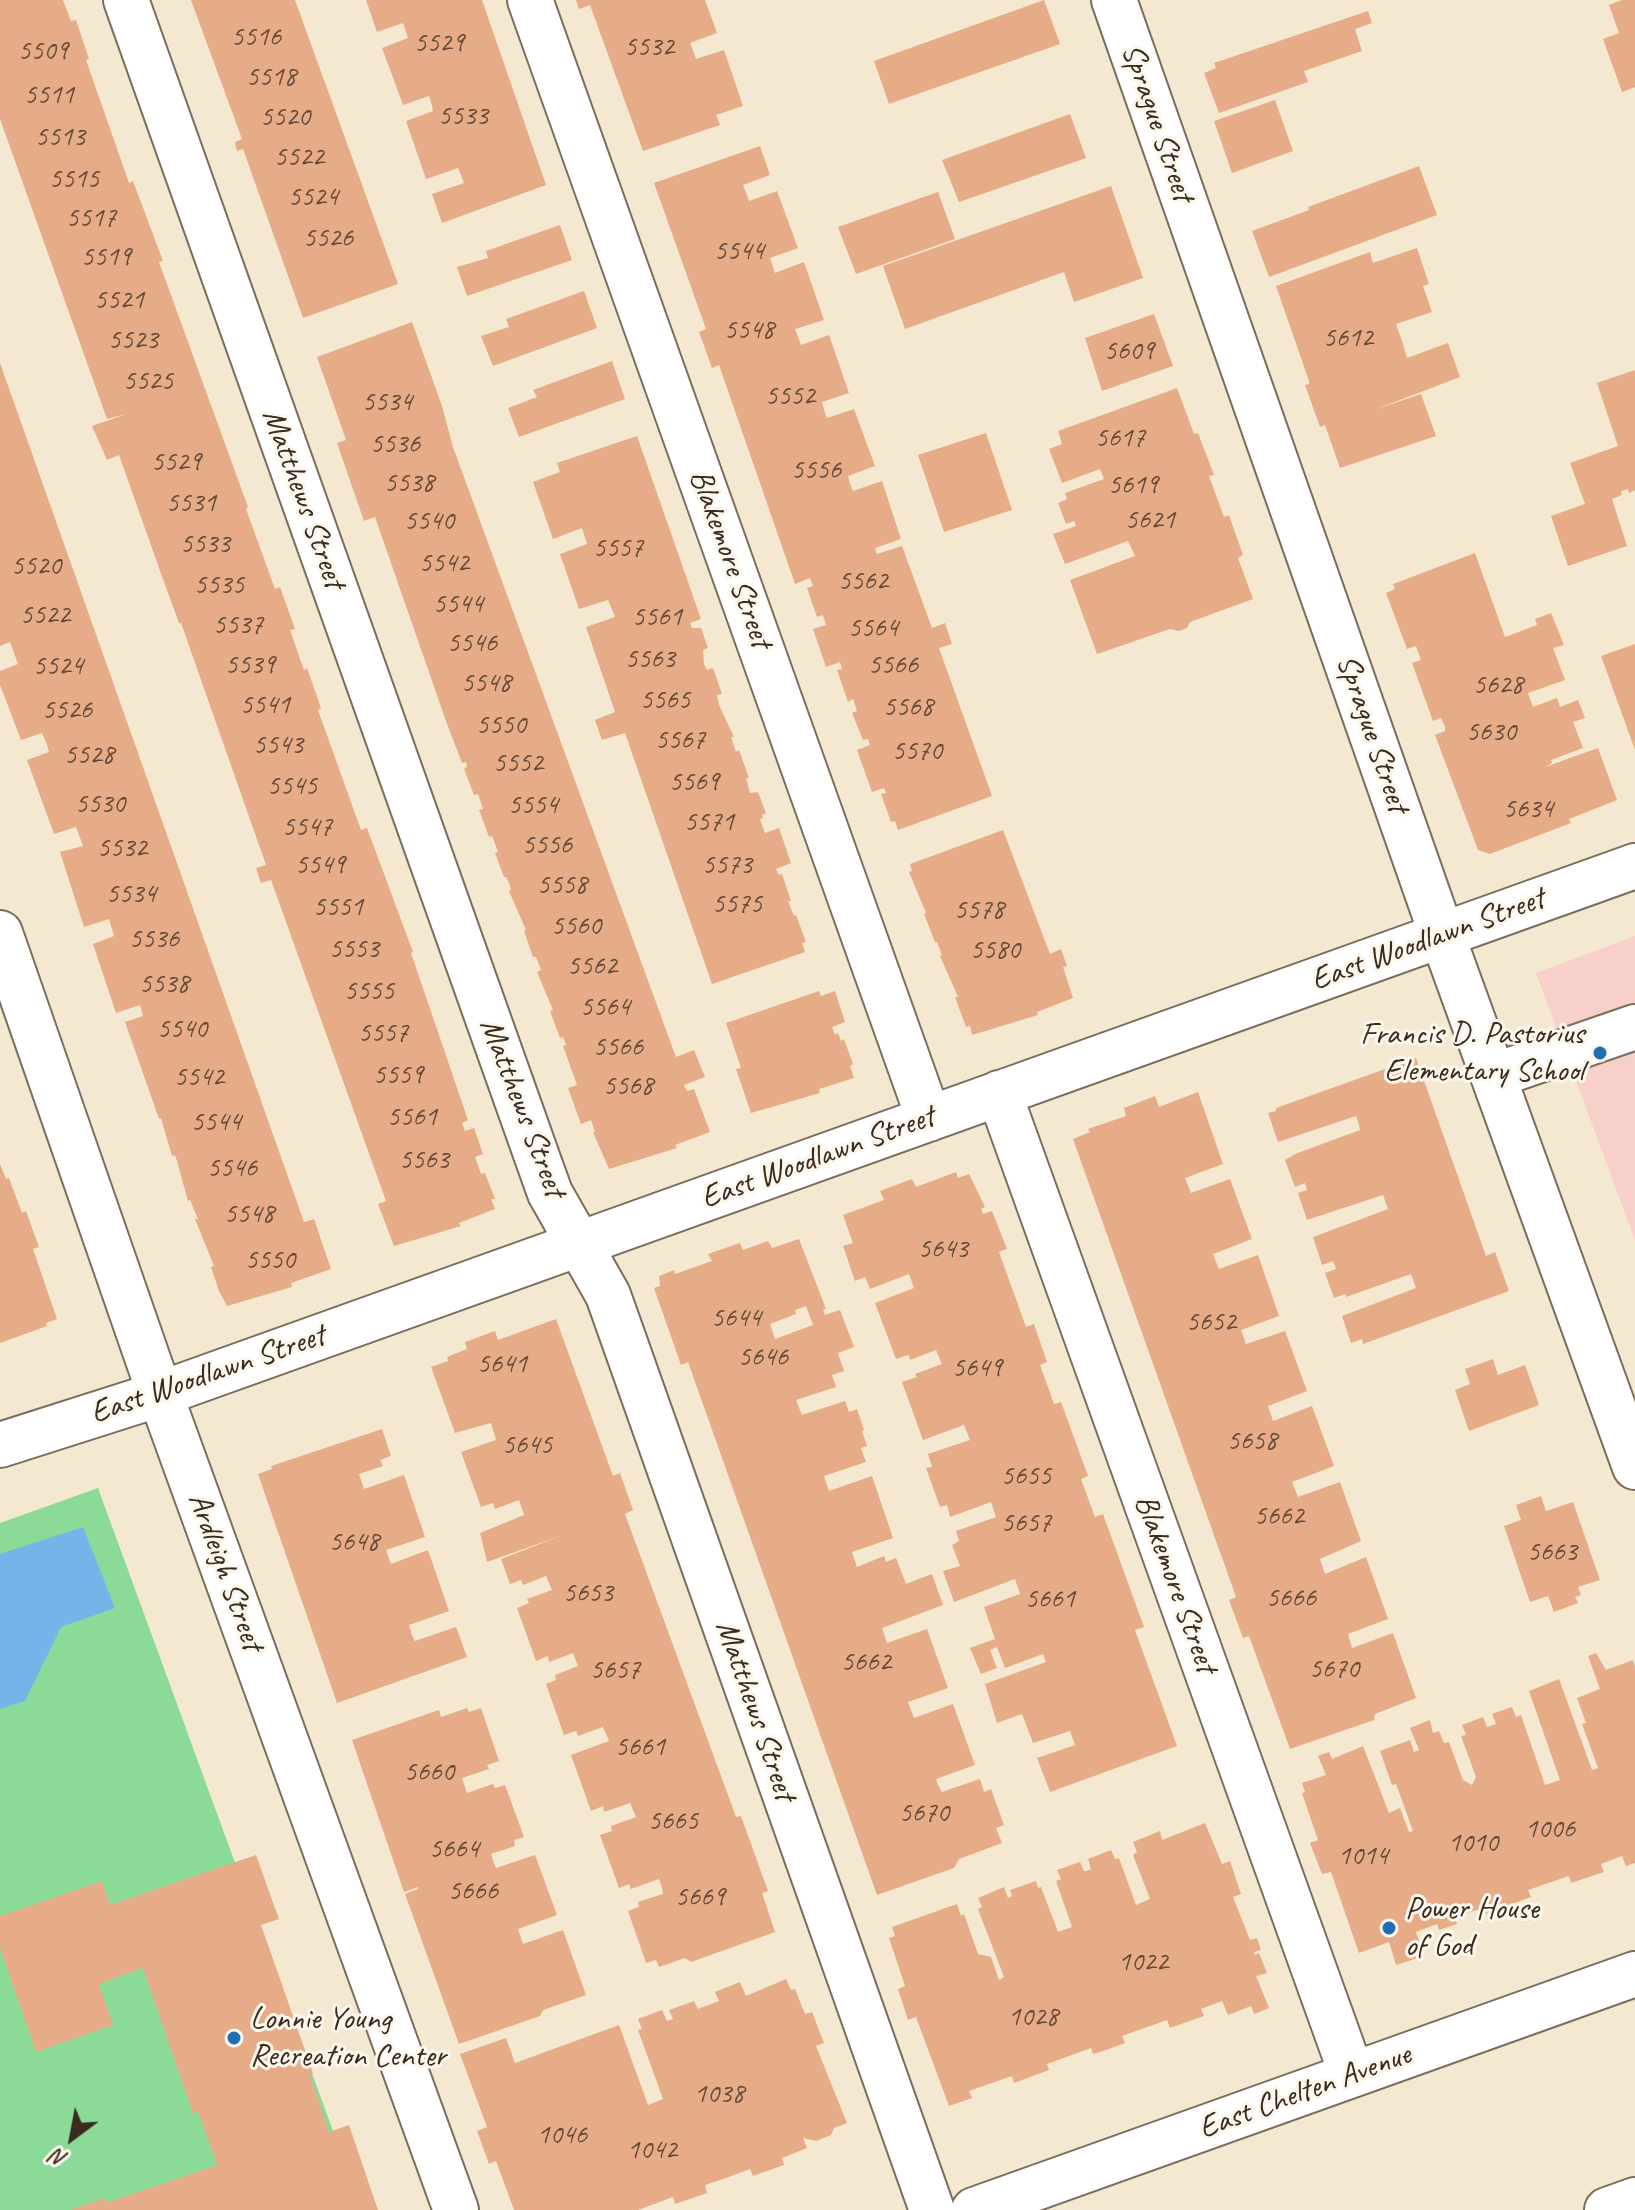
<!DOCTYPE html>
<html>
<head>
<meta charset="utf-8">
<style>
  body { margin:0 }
  #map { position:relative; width:1635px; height:2210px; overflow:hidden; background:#f5e8d1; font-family:Caveat,sans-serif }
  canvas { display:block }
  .north { position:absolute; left:32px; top:2098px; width:80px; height:80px; -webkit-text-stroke:6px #fbf7ec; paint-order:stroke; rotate:212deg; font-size:22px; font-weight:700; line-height:32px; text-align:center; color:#3b2a1e }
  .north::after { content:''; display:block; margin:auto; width:28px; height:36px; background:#3b2a1e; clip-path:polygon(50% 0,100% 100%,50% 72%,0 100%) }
</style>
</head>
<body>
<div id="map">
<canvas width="1635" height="2210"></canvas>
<div class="north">N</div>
</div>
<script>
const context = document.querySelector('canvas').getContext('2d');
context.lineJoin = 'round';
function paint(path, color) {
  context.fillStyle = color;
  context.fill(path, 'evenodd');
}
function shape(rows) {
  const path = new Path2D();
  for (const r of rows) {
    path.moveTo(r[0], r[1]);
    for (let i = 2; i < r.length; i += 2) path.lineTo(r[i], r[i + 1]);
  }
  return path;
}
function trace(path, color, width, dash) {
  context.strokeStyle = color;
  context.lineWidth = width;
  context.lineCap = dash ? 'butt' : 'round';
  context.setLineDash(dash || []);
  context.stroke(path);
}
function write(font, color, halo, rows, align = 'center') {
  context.font = font + ' Caveat,sans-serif';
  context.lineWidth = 6;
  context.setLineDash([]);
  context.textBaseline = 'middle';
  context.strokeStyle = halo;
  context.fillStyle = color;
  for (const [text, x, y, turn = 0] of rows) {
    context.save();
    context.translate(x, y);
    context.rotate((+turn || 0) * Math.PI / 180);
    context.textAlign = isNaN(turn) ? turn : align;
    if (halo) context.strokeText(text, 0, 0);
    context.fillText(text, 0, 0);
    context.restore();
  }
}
paint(shape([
  [1635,936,1635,1240,1536,973]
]), '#f7d0ca');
paint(shape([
  [98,1488,362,2210,0,2210,0,1523]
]), '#8cda98');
paint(shape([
  [83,1527,115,1608,61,1627,25,1701,0,1709,0,1554]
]), '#75b4e8');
paint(shape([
  [0,0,63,0,71,21,76,20,89,59,86,60,129,183,133,181,163,261,159,262,248,507,246,509,275,589,280,587,295,629,290,630,304,670,307,668,321,708,318,710,347,791,361,830,367,828,413,952,411,953,468,1120,462,1123,465,1131,474,1128,483,1154,475,1157,481,1174,485,1173,495,1199,491,1199,495,1209,459,1223,461,1226,394,1246,378,1204,386,1201,271,880,261,883,256,868,266,865,181,623,179,623,164,582,119,455,107,460,92,426,126,414,107,419,0,119],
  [191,0,295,0,398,284,303,318,243,149,237,151,235,142,242,139],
  [366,0,482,0,546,185,442,223,432,194,464,183,458,168,426,179,406,121,433,111,432,105,429,96,403,105,382,48,408,38,403,23,377,32],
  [576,0,705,0,717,33,690,43,694,53,696,59,724,50,743,106,716,115,720,125,643,151,590,5,579,9],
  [1044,0,1060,44,889,104,874,61],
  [1622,0,1635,0,1635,87,1622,92,1603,39,1619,33,1609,5],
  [1368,11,1372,23,1355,29,1362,51,1304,71,1308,82,1219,113,1204,73,1216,68,1214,63],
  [1275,100,1293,151,1232,173,1214,121],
  [1070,114,1086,158,959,202,942,160],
  [760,146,770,175,743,185,747,195,749,201,777,191,798,248,770,258,775,273,804,262,824,320,795,329,801,345,829,335,849,393,822,402,824,410,827,418,854,409,875,466,848,476,850,484,853,491,882,481,901,539,875,548,877,554,902,546,932,628,945,623,952,644,939,648,992,796,898,830,895,821,891,822,881,794,886,793,884,788,872,792,857,750,870,745,868,739,863,740,852,713,857,711,853,699,848,702,837,670,842,669,840,662,826,667,813,629,826,625,823,615,817,617,807,588,813,586,810,578,795,584,719,365,712,368,699,332,706,329,654,183],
  [1419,166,1437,215,1269,277,1252,231,1309,210,1308,207],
  [1111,186,1143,278,1074,302,1064,272,905,329,883,266],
  [938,192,955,239,856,274,838,227],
  [560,225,572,260,467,296,457,267,488,258,486,251],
  [1417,248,1429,284,1423,286,1432,312,1396,324,1403,344,1407,358,1448,343,1460,377,1374,410,1421,394,1436,436,1340,468,1325,425,1320,427,1305,385,1309,384,1309,381,1276,286,1370,252,1373,263],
  [584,291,597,328,493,366,481,336,509,327,506,319],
  [1154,314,1173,366,1102,391,1085,338],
  [412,322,442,406,453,447,673,1049,676,1057,694,1050,705,1077,684,1085,687,1091,694,1089,710,1132,675,1145,677,1148,609,1169,593,1132,595,1132,591,1120,581,1124,568,1088,577,1085,563,1046,566,1045,563,1037,560,1038,550,1011,553,1010,537,972,541,970,536,957,533,957,524,931,526,930,509,891,511,890,509,883,506,877,504,877,495,853,498,852,492,836,489,837,479,810,483,809,478,794,474,795,464,769,467,767,466,762,462,763,447,724,375,517,364,521,337,443,346,440,317,357],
  [612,361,625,399,519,437,508,408,537,397,533,390],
  [0,363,304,1222,314,1219,331,1269,291,1283,292,1287,227,1306,219,1291,211,1267,214,1266,195,1219,198,1219,190,1200,188,1201,177,1161,175,1155,172,1156,161,1118,159,1119,125,1022,143,1016,140,1005,116,1013,93,944,114,936,109,919,84,927,60,852,83,846,76,827,54,834,27,760,49,752,47,745,42,733,21,740,0,685,0,671,18,664,10,642,0,646],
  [1635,370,1635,490,1629,493,1628,489,1621,491,1622,495,1612,499,1627,546,1568,566,1551,516,1585,504,1570,463,1618,446,1597,383],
  [1177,388,1194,434,1198,433,1214,475,1209,476,1224,517,1229,515,1243,555,1238,558,1253,599,1190,622,1187,628,1179,631,1170,629,1097,654,1070,580,1135,556,1128,541,1065,564,1053,534,1076,526,1074,521,1066,524,1058,503,1067,499,1065,493,1104,479,1100,469,1062,483,1049,449,1062,444,1058,431],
  [986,433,1012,510,944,532,918,455],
  [637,436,701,619,690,623,692,628,701,628,708,648,703,650,704,664,707,670,713,668,722,694,717,695,719,705,734,737,731,737,736,752,739,750,749,778,746,778,750,793,758,792,766,813,762,815,763,818,760,819,765,833,779,828,791,863,776,869,779,875,782,874,791,901,788,901,794,916,796,915,806,942,802,943,805,952,712,984,625,733,602,740,595,720,615,712,586,627,615,617,608,600,579,609,560,554,587,544,582,528,553,539,533,482,560,472,557,463],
  [1475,553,1505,637,1537,625,1535,619,1551,613,1564,645,1553,648,1565,680,1528,693,1533,707,1557,698,1560,707,1578,700,1585,718,1573,722,1583,748,1551,760,1552,763,1545,767,1598,748,1617,800,1569,819,1571,823,1490,854,1478,850,1435,735,1445,731,1445,727,1441,718,1433,721,1412,663,1421,660,1416,646,1407,649,1386,593,1395,589,1393,584],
  [1635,644,1635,750,1601,656],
  [1003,830,1050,954,1061,949,1067,966,1063,967,1073,998,1037,1012,1038,1015,972,1035,970,1026,966,1027,955,997,958,997,955,990,940,956,942,955,937,942,935,942,924,914,926,913,909,872,912,871,910,864],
  [819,991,821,996,835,991,845,1022,832,1027,835,1035,838,1033,841,1041,844,1039,853,1064,850,1066,854,1078,819,1089,820,1093,751,1113,736,1069,741,1068,726,1023],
  [1416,1058,1486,1256,1495,1252,1509,1291,1363,1344,1362,1339,1351,1343,1342,1316,1416,1288,1411,1274,1346,1297,1345,1294,1334,1298,1325,1273,1336,1269,1335,1266,1333,1261,1322,1265,1313,1237,1388,1209,1383,1195,1307,1220,1298,1193,1307,1190,1305,1183,1295,1187,1285,1160,1295,1154,1360,1130,1359,1125,1356,1116,1278,1142,1268,1113,1276,1111,1276,1108],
  [1198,1092,1223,1164,1185,1178,1191,1193,1230,1179,1252,1239,1213,1254,1216,1262,1219,1269,1258,1255,1279,1316,1241,1330,1246,1344,1285,1331,1307,1391,1268,1406,1273,1421,1312,1406,1334,1466,1292,1482,1298,1497,1340,1482,1361,1541,1320,1559,1325,1574,1366,1557,1388,1619,1348,1634,1352,1648,1393,1633,1416,1698,1375,1714,1374,1720,1290,1749,1249,1636,1243,1638,1229,1600,1236,1597,1073,1139,1090,1132,1088,1129,1126,1116,1124,1108,1155,1096,1159,1107],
  [0,1164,6,1179,9,1178,22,1213,26,1211,39,1247,33,1249,57,1319,46,1323,47,1326,0,1343],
  [956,1172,958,1178,969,1174,985,1207,981,1209,983,1214,992,1211,1007,1249,999,1252,1026,1327,1034,1324,1047,1362,1040,1365,1054,1404,1061,1402,1088,1476,1081,1479,1095,1517,1103,1514,1144,1627,1135,1630,1177,1746,1050,1792,1037,1758,1075,1745,1070,1731,1033,1743,1022,1714,997,1723,985,1684,1046,1662,1043,1654,1005,1668,997,1647,990,1650,997,1668,981,1674,970,1648,995,1639,984,1607,1020,1594,1015,1579,954,1602,943,1571,960,1566,952,1545,959,1541,956,1531,996,1517,991,1502,950,1517,947,1505,940,1507,926,1468,932,1467,928,1454,970,1440,964,1425,923,1440,902,1382,917,1377,915,1374,942,1364,936,1350,910,1360,909,1355,896,1359,875,1303,914,1288,909,1274,870,1289,865,1277,855,1281,843,1246,853,1243,843,1215,884,1200,880,1191,912,1179,916,1187],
  [799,1239,826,1309,823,1309,825,1315,840,1310,854,1347,838,1353,844,1371,832,1375,836,1387,796,1400,802,1415,845,1401,849,1412,857,1409,864,1430,862,1431,867,1446,861,1448,866,1462,824,1476,829,1491,872,1476,893,1538,852,1552,857,1567,884,1556,886,1562,896,1558,906,1584,932,1574,943,1605,882,1628,887,1643,927,1629,948,1688,908,1702,914,1718,953,1704,975,1765,936,1779,938,1785,942,1792,980,1779,984,1792,991,1789,1004,1825,996,1828,1002,1843,959,1859,954,1868,877,1895,688,1362,681,1365,654,1288,660,1286,659,1276,674,1270,675,1274,712,1261,708,1254,740,1243,743,1250,768,1241,772,1248],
  [806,1306,813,1325,775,1339,770,1324,796,1314,795,1310],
  [556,1319,613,1476,620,1473,633,1510,625,1514,736,1817,741,1816,768,1891,762,1893,775,1932,691,1962,685,1958,659,1967,656,1960,646,1963,628,1911,639,1907,638,1902,663,1894,662,1888,659,1879,631,1889,629,1884,619,1888,600,1835,612,1831,611,1826,636,1817,630,1803,604,1812,603,1806,591,1811,571,1755,609,1741,603,1727,578,1736,576,1731,564,1735,546,1684,556,1680,555,1675,578,1666,573,1653,549,1662,548,1656,536,1661,517,1608,529,1603,527,1599,552,1590,546,1576,523,1585,521,1580,510,1584,501,1559,563,1535,487,1562,480,1533,524,1515,519,1500,495,1509,493,1503,481,1507,461,1452,496,1440,491,1423,455,1433,431,1367,448,1361,447,1357,467,1349,465,1342,495,1331,498,1340],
  [1493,1359,1498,1375,1525,1365,1539,1405,1469,1431,1455,1390,1470,1384,1465,1369],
  [382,1429,391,1456,380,1460,383,1466,359,1474,364,1489,404,1475,425,1537,386,1550,391,1564,428,1550,449,1611,409,1625,412,1635,415,1641,456,1627,467,1657,337,1703,258,1474,272,1469,271,1466],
  [1541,1496,1546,1511,1573,1502,1600,1580,1578,1587,1581,1595,1575,1597,1578,1603,1554,1612,1548,1596,1530,1602,1504,1526,1521,1520,1516,1505],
  [1596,1653,1606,1670,1633,1660,1635,1667,1635,1863,1626,1866,1622,1856,1601,1864,1604,1872,1571,1883,1569,1876,1528,1890,1531,1897,1479,1916,1477,1910,1455,1917,1457,1924,1439,1930,1437,1924,1416,1932,1424,1956,1396,1965,1389,1942,1359,1953,1331,1872,1322,1874,1310,1843,1318,1840,1302,1793,1305,1792,1302,1783,1326,1775,1318,1756,1329,1752,1332,1759,1363,1746,1389,1813,1400,1808,1409,1832,1413,1831,1396,1784,1392,1785,1380,1751,1410,1740,1414,1752,1419,1750,1410,1728,1430,1720,1433,1733,1439,1731,1444,1743,1449,1742,1463,1780,1472,1785,1476,1777,1461,1736,1466,1735,1462,1725,1483,1717,1487,1727,1496,1724,1492,1714,1512,1707,1516,1717,1521,1715,1545,1785,1560,1780,1529,1691,1559,1679,1592,1770,1598,1768,1582,1724,1586,1723,1577,1698,1600,1689,1588,1656],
  [467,1708,469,1712,481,1708,499,1761,487,1765,489,1769,462,1778,467,1793,493,1784,495,1788,505,1785,524,1837,514,1840,515,1846,491,1854,494,1863,496,1868,535,1855,557,1915,518,1929,523,1944,563,1930,586,1995,543,2010,540,2016,459,2044,405,1894,418,1889,418,1887,404,1892,352,1740,439,1710,441,1717],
  [1205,1823,1222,1864,1230,1861,1241,1894,1233,1897,1250,1940,1257,1938,1261,1950,1254,1952,1255,1955,1259,1953,1267,1973,1256,1976,1269,2008,1254,2014,1251,2006,1228,2015,1222,2001,1201,2009,1204,2016,1170,2028,1167,2020,1122,2036,1125,2043,1106,2050,1093,2054,1091,2048,1047,2064,1049,2070,1014,2083,1012,2076,969,2091,972,2098,949,2106,916,2017,908,2020,898,1989,905,1986,889,1938,895,1936,892,1927,957,1904,961,1916,964,1914,978,1954,991,1957,999,1980,1004,1977,978,1909,982,1907,978,1898,1004,1887,1008,1898,1012,1896,1010,1890,1036,1881,1038,1888,1041,1887,1058,1932,1072,1927,1056,1881,1061,1879,1057,1870,1080,1862,1084,1871,1087,1871,1091,1869,1088,1859,1111,1850,1115,1859,1119,1858,1136,1905,1150,1899,1133,1855,1137,1852,1133,1842,1160,1831,1162,1840],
  [256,1855,279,1919,261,1925,313,2073,310,2075,329,2132,349,2125,378,2210,70,2210,105,2198,106,2203,217,2165,198,2111,193,2114,143,1968,99,1984,113,2025,36,2052,0,1948,0,1916,102,1881,110,1905],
  [786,1979,791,1990,795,1989,805,2014,812,2012,824,2043,816,2046,847,2123,834,2128,831,2135,816,2141,803,2138,807,2148,782,2158,784,2165,753,2176,750,2169,726,2178,705,2185,707,2193,675,2204,673,2197,638,2210,514,2210,496,2161,489,2164,477,2131,487,2127,460,2054,506,2038,515,2063,619,2025,648,2105,663,2099,638,2030,642,2029,638,2019,662,2010,667,2021,673,2019,669,2010,694,2001,698,2009,719,2001,715,1992,740,1982,746,1996]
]), '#e6ac87');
const minor = shape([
  [126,0,541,1168,550,1193,608,1295,932,2210],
  [530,0,929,1119],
  [1114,0,1442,935,1635,1467],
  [0,933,160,1394,456,2210],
  [1493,1076,1635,1027],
  [999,1093,1352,2075],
  [0,1445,160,1394,1635,866],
  [974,2210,1635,1974],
  [1607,2210,1635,2200]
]);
trace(minor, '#7c6c5d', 48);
trace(minor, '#fff', 44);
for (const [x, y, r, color] of [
  [1600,1053,8,"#1f6fb2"],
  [1389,1928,8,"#1f6fb2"],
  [234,2038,8,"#1f6fb2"]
]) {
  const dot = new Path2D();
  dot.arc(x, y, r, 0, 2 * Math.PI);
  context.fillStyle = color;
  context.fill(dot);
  trace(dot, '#fbf7ec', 3);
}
write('28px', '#664a38', null, [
  ["5516",256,38],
  ["5529",439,44],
  ["5532",649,48],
  ["5509",43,52],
  ["5518",271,78],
  ["5511",49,96],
  ["5533",463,117],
  ["5520",285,118],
  ["5513",60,138],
  ["5522",299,158],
  ["5515",74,180],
  ["5524",313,198],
  ["5517",91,219],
  ["5526",328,239],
  ["5544",739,252],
  ["5519",106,258],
  ["5521",119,301],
  ["5548",749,331],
  ["5612",1348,339],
  ["5523",133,341],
  ["5609",1129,352],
  ["5525",148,382],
  ["5552",790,397],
  ["5534",387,403],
  ["5617",1120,439],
  ["5536",395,445],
  ["5529",176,463],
  ["5556",816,471],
  ["5538",409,484],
  ["5619",1133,486],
  ["5531",191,504],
  ["5621",1150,521],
  ["5540",429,522],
  ["5533",205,545],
  ["5557",618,549],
  ["5542",444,564],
  ["5520",36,567],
  ["5562",863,582],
  ["5535",219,586],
  ["5544",458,605],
  ["5522",45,616],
  ["5561",657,618],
  ["5537",238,626],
  ["5564",873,629],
  ["5546",472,644],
  ["5563",650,660],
  ["5539",250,666],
  ["5566",893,666],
  ["5524",58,667],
  ["5548",486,684],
  ["5628",1498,686],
  ["5565",665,701],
  ["5541",265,706],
  ["5568",908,708],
  ["5526",67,711],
  ["5550",501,726],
  ["5630",1491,733],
  ["5567",680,741],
  ["5543",278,746],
  ["5570",917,752],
  ["5528",89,756],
  ["5552",518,764],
  ["5569",694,783],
  ["5545",292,787],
  ["5530",100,805],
  ["5554",533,806],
  ["5634",1528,810],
  ["5571",709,823],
  ["5547",307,828],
  ["5556",547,846],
  ["5532",122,849],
  ["5549",320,866],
  ["5573",727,866],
  ["5558",562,886],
  ["5534",131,895],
  ["5575",737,905],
  ["5551",338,908],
  ["5578",979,911],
  ["5560",576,927],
  ["5536",154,940],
  ["5553",354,950],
  ["5580",995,951],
  ["5562",592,967],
  ["5538",164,985],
  ["5555",369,992],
  ["5564",605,1008],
  ["5540",182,1030],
  ["5557",383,1034],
  ["5566",618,1048],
  ["5559",398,1076],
  ["5542",199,1078],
  ["5568",628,1087],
  ["5561",412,1118],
  ["5544",216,1123],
  ["5563",424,1161],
  ["5546",232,1169],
  ["5548",249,1215],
  ["5643",943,1250],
  ["5550",270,1261],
  ["5644",736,1319],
  ["5652",1211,1323],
  ["5646",763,1358],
  ["5641",502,1365],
  ["5649",977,1369],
  ["5658",1252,1442],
  ["5645",527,1446],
  ["5655",1026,1477],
  ["5662",1279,1517],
  ["5657",1026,1524],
  ["5648",354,1543],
  ["5663",1552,1553],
  ["5653",588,1594],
  ["5666",1291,1599],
  ["5661",1050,1600],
  ["5662",866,1663],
  ["5670",1334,1670],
  ["5657",615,1671],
  ["5661",640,1748],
  ["5660",429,1773],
  ["5670",924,1814],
  ["5665",673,1822],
  ["1006",1550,1830],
  ["1010",1473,1844],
  ["5664",454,1850],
  ["1014",1363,1857],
  ["5666",473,1892],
  ["5669",700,1898],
  ["1022",1143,1963],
  ["1028",1033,2018],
  ["1038",719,2095],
  ["1046",562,2136],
  ["1042",652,2151]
]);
write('32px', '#3b2a1e', '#fbf7ec', [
  ["Sprague Street",1157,123,71],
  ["Matthews Street",303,499,70],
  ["Blakemore Street",730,559,70],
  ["Sprague Street",1372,734,71],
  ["East Woodlawn Street",1428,940,-20],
  ["Matthews Street",522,1108,69],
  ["East Woodlawn Street",818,1158,-20],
  ["East Woodlawn Street",208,1375,-19],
  ["Ardleigh Street",225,1572,70],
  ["Blakemore Street",1175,1584,70],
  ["Matthews Street",755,1711,71],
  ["East Chelten Avenue",1305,2092,-20]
]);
write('32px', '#3b2a1e', '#fbf7ec', [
  ["Francis D. Pastorius",1584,1035,"right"],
  ["Elementary School",1584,1072,"right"],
  ["Power House",1405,1910],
  ["of God",1405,1947],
  ["Lonnie Young",250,2020],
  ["Recreation Center",250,2057]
], 'left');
</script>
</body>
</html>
